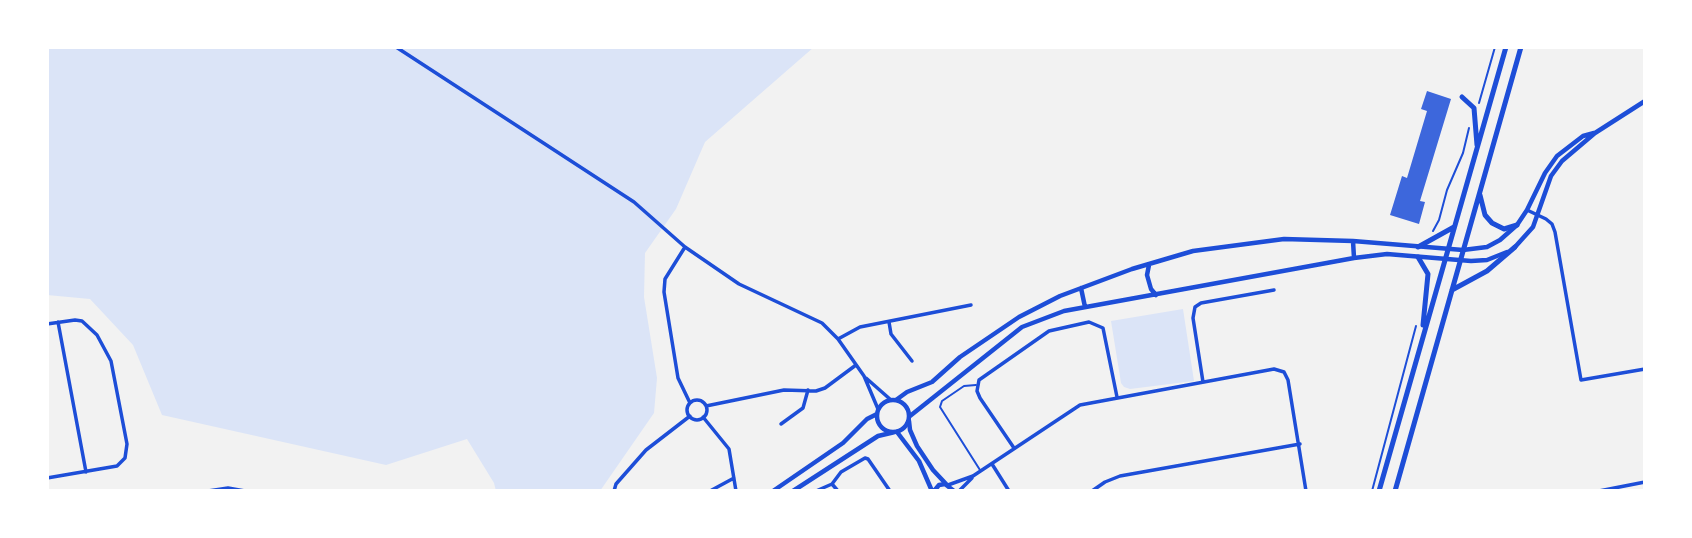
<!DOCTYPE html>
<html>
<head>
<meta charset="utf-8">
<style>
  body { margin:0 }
  #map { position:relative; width:1692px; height:538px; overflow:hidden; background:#f2f2f2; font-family:"Varela Round",sans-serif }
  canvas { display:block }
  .frame { position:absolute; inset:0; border:49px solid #fff; pointer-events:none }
</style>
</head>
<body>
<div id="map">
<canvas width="1692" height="538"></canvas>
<div class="frame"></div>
</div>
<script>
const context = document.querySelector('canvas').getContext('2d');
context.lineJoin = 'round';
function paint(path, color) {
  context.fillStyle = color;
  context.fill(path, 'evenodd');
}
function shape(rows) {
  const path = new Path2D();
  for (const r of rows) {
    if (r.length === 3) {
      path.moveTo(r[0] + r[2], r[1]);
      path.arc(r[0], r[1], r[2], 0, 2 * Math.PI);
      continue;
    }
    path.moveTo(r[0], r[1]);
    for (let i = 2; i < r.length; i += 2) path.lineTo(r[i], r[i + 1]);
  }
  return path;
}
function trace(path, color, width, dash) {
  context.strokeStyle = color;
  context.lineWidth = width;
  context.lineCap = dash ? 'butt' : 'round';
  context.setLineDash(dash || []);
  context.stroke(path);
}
paint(shape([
  [47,47,814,47,705,142,676,209,645,253,644,297,657,378,654,413,600,491,496,491,494,483,467,439,386,465,162,415,133,345,90,299,47,295],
  [1183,309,1194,381,1130,389,1124,387,1121,383,1111,321]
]), '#dbe4f7');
paint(shape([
  [1427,91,1451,99,1420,201,1425,202,1419,224,1390,215,1402,176,1407,178,1427,111,1421,109]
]), '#3d67dc');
trace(shape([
  [1479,103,1495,47],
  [1433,231,1439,220,1447,190,1463,153,1469,128],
  [1372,491,1416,326]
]), '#1d4ed8', 2);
trace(shape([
  [976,385,964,386,942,401,940,407,980,470]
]), '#1d4ed8', 2);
trace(shape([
  [396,47,634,202,685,247,739,284,822,323,838,339,864,376,878,409],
  [1527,210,1546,219,1552,224,1555,232,1581,380,1645,369],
  [685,247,665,279,664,292,678,378,690,403],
  [58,322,86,472],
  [889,322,891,334,912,361],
  [47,324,75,320,82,321,97,335,111,361,127,444,125,458,117,466,47,478],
  [838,339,860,327,971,305],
  [866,378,891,400],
  [1203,382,1193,318,1195,307,1201,303,1274,290],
  [697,410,10],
  [706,406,784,390,816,391,825,388,856,365],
  [703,417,729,449,736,491],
  [781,424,803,408,808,390],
  [1014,448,980,398,977,391,979,380,1049,331,1089,322,1103,328,1117,397],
  [992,464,1009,491],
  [832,484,841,472,865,458,868,459,890,491],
  [948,485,973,476,1080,405,1274,369,1284,372,1288,380,1306,491],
  [208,491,228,488,245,491],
  [614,491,616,484,646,450,690,416],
  [710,491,734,478],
  [816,491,832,484,838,491],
  [959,491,972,478],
  [1092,491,1105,482,1120,476,1300,444],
  [1599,491,1645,482]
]), '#1d4ed8', 3.5);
trace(shape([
  [909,421,910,430,917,446,933,470,947,485],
  [897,432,919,461,932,491],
  [934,491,939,485,945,484,954,491]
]), '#1d4ed8', 4.5);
trace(shape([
  [1353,241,1354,258],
  [1515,247,1533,227,1551,176,1562,161,1595,133,1645,101],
  [1149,265,1147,275,1151,289,1156,295],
  [1081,288,1085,307],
  [893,416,16],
  [896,400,907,392,932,382,960,357,1019,317,1060,296,1132,269,1193,251,1284,239,1353,241,1463,250,1487,247,1500,240,1517,225,1527,210,1545,173,1557,156,1583,136,1594,133],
  [910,416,1022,327,1064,311,1354,258,1387,254,1471,261,1487,260,1507,252],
  [773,491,843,443,867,419,877,414],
  [793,491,878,436,895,432]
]), '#1d4ed8', 4.5);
trace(shape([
  [1462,97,1474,108,1477,145],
  [1480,195,1485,215,1492,223,1504,229,1517,225],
  [1418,247,1454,227],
  [1418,257,1428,274,1423,325],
  [1452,290,1487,271,1515,247],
  [1379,491,1506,47],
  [1395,491,1521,47]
]), '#1d4ed8', 5);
</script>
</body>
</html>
